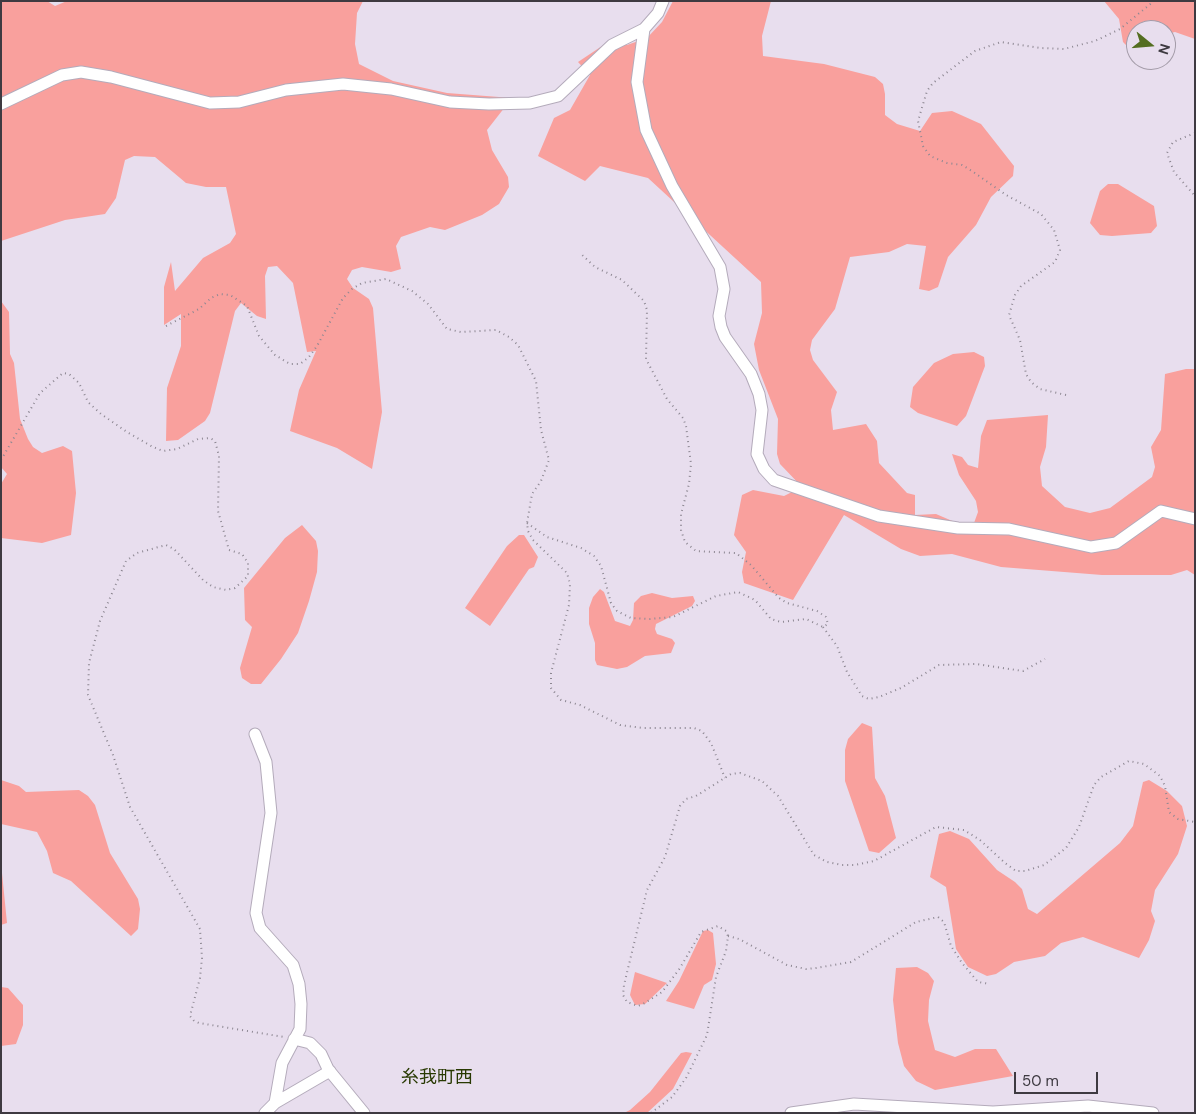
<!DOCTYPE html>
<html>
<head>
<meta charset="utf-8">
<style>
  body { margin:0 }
  #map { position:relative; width:1196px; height:1114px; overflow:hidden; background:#e8deee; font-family:"DM Sans",sans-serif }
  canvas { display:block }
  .frame { position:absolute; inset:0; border:2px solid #3e3a41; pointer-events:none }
  .north { position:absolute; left:1126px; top:20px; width:50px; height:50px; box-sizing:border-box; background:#e8deee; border:1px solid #a49ca9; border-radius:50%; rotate:107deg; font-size:14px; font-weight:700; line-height:20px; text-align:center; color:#3e3a41 }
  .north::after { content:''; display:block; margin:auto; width:18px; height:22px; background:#546e21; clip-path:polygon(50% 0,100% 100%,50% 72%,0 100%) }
  .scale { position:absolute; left:1014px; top:1072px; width:84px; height:22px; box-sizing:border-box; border:2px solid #3e3a41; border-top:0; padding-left:6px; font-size:15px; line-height:18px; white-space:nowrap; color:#3e3a41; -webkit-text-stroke:4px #e8deee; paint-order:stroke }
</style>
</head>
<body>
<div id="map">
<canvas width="1196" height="1114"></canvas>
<div class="frame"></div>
<div class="north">N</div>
<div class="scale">50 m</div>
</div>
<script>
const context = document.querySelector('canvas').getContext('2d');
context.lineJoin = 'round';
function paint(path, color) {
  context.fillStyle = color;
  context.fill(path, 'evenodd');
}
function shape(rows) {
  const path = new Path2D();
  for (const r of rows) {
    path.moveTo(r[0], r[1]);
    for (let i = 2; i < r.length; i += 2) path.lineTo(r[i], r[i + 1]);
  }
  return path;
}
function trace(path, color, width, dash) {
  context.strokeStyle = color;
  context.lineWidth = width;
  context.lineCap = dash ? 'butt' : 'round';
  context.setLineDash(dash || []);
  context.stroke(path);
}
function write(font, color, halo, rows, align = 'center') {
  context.font = font + ' "DM Sans","Noto Sans JP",sans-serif';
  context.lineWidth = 5;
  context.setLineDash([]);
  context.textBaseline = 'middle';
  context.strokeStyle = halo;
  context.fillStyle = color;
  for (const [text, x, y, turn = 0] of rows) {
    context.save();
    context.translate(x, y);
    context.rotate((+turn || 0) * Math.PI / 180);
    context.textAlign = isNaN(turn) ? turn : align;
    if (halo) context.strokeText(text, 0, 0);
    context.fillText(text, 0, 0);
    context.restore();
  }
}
paint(shape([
  [1,1,47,1,55,6,67,1,363,1,357,13,355,44,359,64,393,81,447,93,512,98,487,130,492,150,508,177,509,187,499,204,482,215,445,230,430,227,401,237,396,246,401,269,391,272,362,267,352,270,347,279,353,288,369,299,373,308,382,412,372,469,337,448,290,431,299,390,316,351,307,352,293,283,277,266,268,267,265,276,266,319,257,316,241,303,235,311,210,413,205,421,178,440,166,441,167,388,181,346,181,314,164,325,164,287,171,262,175,291,203,258,230,243,236,234,226,187,206,187,186,183,155,157,134,156,125,160,116,198,105,214,65,220,1,241],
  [673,1,771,1,762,36,763,56,824,64,875,77,883,84,885,94,885,115,897,124,920,131,932,113,952,111,981,124,1014,166,1013,176,991,197,976,225,948,257,938,287,929,291,919,289,926,246,907,244,889,252,850,257,835,309,812,340,810,350,813,360,837,392,831,410,833,430,866,424,877,441,879,463,907,493,915,495,915,515,936,514,964,526,974,523,978,512,976,501,959,475,952,454,962,457,968,465,978,468,981,436,987,420,1048,415,1046,447,1040,467,1042,486,1065,507,1090,513,1110,508,1152,477,1155,467,1151,447,1161,430,1165,374,1186,369,1195,369,1195,575,1187,570,1171,575,1102,575,1001,567,952,554,920,556,901,549,844,515,793,600,744,583,742,572,746,552,734,535,742,495,753,490,784,496,802,487,780,464,777,454,778,419,759,370,754,344,762,313,761,282,648,178,600,166,585,181,538,156,554,118,570,110,590,75,578,62,605,44,627,45,647,38,662,22],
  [1104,1,1195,1,1195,39,1175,32,1166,34,1166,30,1136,30,1136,50,1130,49,1123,42,1119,19],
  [1108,184,1118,184,1154,206,1157,226,1151,233,1112,236,1100,235,1090,223,1100,191],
  [1,301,9,312,10,354,14,363,20,419,28,439,33,447,42,453,63,446,72,451,76,493,71,535,42,543,1,538,1,484,7,474,1,467],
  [974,352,984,357,985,366,966,416,957,426,918,413,910,407,913,387,934,363,953,354],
  [302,525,316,541,318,551,317,572,309,601,298,633,281,659,261,684,251,684,242,678,240,668,252,627,245,620,244,588,285,538],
  [519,535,524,535,538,557,534,567,529,569,490,626,465,608,507,546],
  [600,589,604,592,615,621,630,626,633,620,634,603,641,596,652,593,672,598,693,596,695,601,692,606,656,624,655,629,657,634,672,639,675,643,671,653,645,656,627,667,617,669,597,665,595,660,595,643,589,624,589,608,593,597],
  [862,723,872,727,875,778,885,796,896,838,879,853,869,851,845,781,845,750,848,739],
  [1,780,19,786,26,792,79,790,88,796,95,805,110,853,138,899,140,909,138,929,131,936,71,881,53,873,47,851,37,832,1,824],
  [1149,780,1167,791,1182,806,1187,826,1178,854,1155,890,1151,911,1155,921,1149,940,1139,958,1083,937,1061,943,1045,956,1014,962,996,974,987,976,968,967,956,949,946,887,930,877,939,834,950,831,969,839,997,870,1015,882,1022,889,1028,909,1037,914,1120,843,1133,826,1143,782],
  [1,863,7,923,1,925],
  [708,930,713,933,716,964,712,980,704,985,694,1009,666,1001,679,981,703,931],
  [917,967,928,973,934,981,929,1000,928,1021,935,1050,955,1057,975,1049,996,1049,1013,1076,935,1090,916,1081,904,1066,898,1043,893,1000,896,968],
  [635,972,667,983,645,1004,635,1005,630,995],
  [1,987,8,988,23,1005,23,1025,16,1044,1,1046],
  [686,1052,692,1053,673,1089,647,1113,624,1113,630,1110,650,1092,681,1053]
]), '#f9a09d');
const street = shape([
  [644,29,637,82,646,130,672,186,720,267,724,289,719,316,721,327,725,337,751,374,759,394,762,410,757,454,764,469,774,480,879,516,958,528,1009,529,1091,547,1116,543,1161,511,1195,519],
  [1,104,62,75,81,72,111,77,210,103,239,102,286,90,343,84,391,89,450,102,489,104,530,103,558,96,612,45,644,29,658,13,663,1],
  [255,734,266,762,271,813,256,913,260,928,293,965,299,984,301,1004,300,1029,282,1063,275,1103,265,1113],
  [294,1039,310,1043,321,1054,328,1069,364,1113],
  [275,1103,330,1071],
  [791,1113,854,1104,993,1112,1088,1106,1153,1113]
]);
trace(street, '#b4abbb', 13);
trace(shape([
  [1195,133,1173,142,1167,153,1174,172,1195,196],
  [166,326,199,309,211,298,220,294,230,295,247,306,259,336,275,355,290,364,300,364,309,357,317,346,343,298,352,289,362,283,386,279,412,291,428,304,447,329,461,332,496,330,509,337,518,345,536,381,541,430,549,460,541,481,532,494,527,523,528,531,533,540,567,573,570,584,569,605,551,673,551,688,561,700,580,705,620,725,643,728,694,728,702,731,711,743,725,778],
  [1066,395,1040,389,1031,382,1026,374,1020,340,1009,315,1015,295,1021,286,1055,262,1060,250,1054,230,1041,214,1006,195,972,171,962,165,947,163,930,156,923,146,918,121,927,91,933,83,975,51,1001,42,1040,48,1064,49,1095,41,1120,29,1154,1],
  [1,460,40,393,63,373,69,374,79,383,88,402,101,414,127,432,153,447,163,451,177,449,198,439,210,438,215,441,219,456,218,511,229,550,242,554,248,563,248,576,235,588,226,590,213,587,203,580,174,549,166,545,137,553,126,561,100,621,89,663,88,695,113,755,130,807,200,929,202,958,200,978,190,1016,194,1021,199,1023,284,1037],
  [527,523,547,537,581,548,594,556,601,566,611,603,617,611,631,618,650,619,673,617,716,596,738,592,755,600,771,619,781,622,806,619,823,627,828,624,826,617,817,611,787,603,779,598,751,565,736,553,696,551,685,542,681,530,681,514,689,484,691,464,686,426,683,418,667,399,646,359,647,310,644,301,622,280,595,267,580,253],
  [823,627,837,646,847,672,862,696,869,699,879,697,901,688,939,665,976,664,1023,671,1045,659],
  [728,936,739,939,787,965,806,969,816,968,851,962,916,922,938,917,944,922,951,946,962,963,978,982,990,984],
  [651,1113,672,1097,686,1078,707,1035,716,977,726,951,728,936,726,931,718,926,701,932,680,968,662,992,645,1003,638,1006,627,1002,623,995,624,985,647,890,665,857,680,806,686,799,696,796,731,774,740,773,762,781,778,796,814,855,827,862,842,865,855,865,874,861,936,827,964,830,980,840,1005,863,1016,871,1025,871,1044,865,1066,848,1079,827,1094,785,1101,777,1129,761,1144,764,1160,776,1165,786,1169,812,1178,819,1195,822]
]), '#8d8792', 2, [1, 4]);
trace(street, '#fff', 11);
write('18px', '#283902', '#e8deee', [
  ["糸我町西",437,1078]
]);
</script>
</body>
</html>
